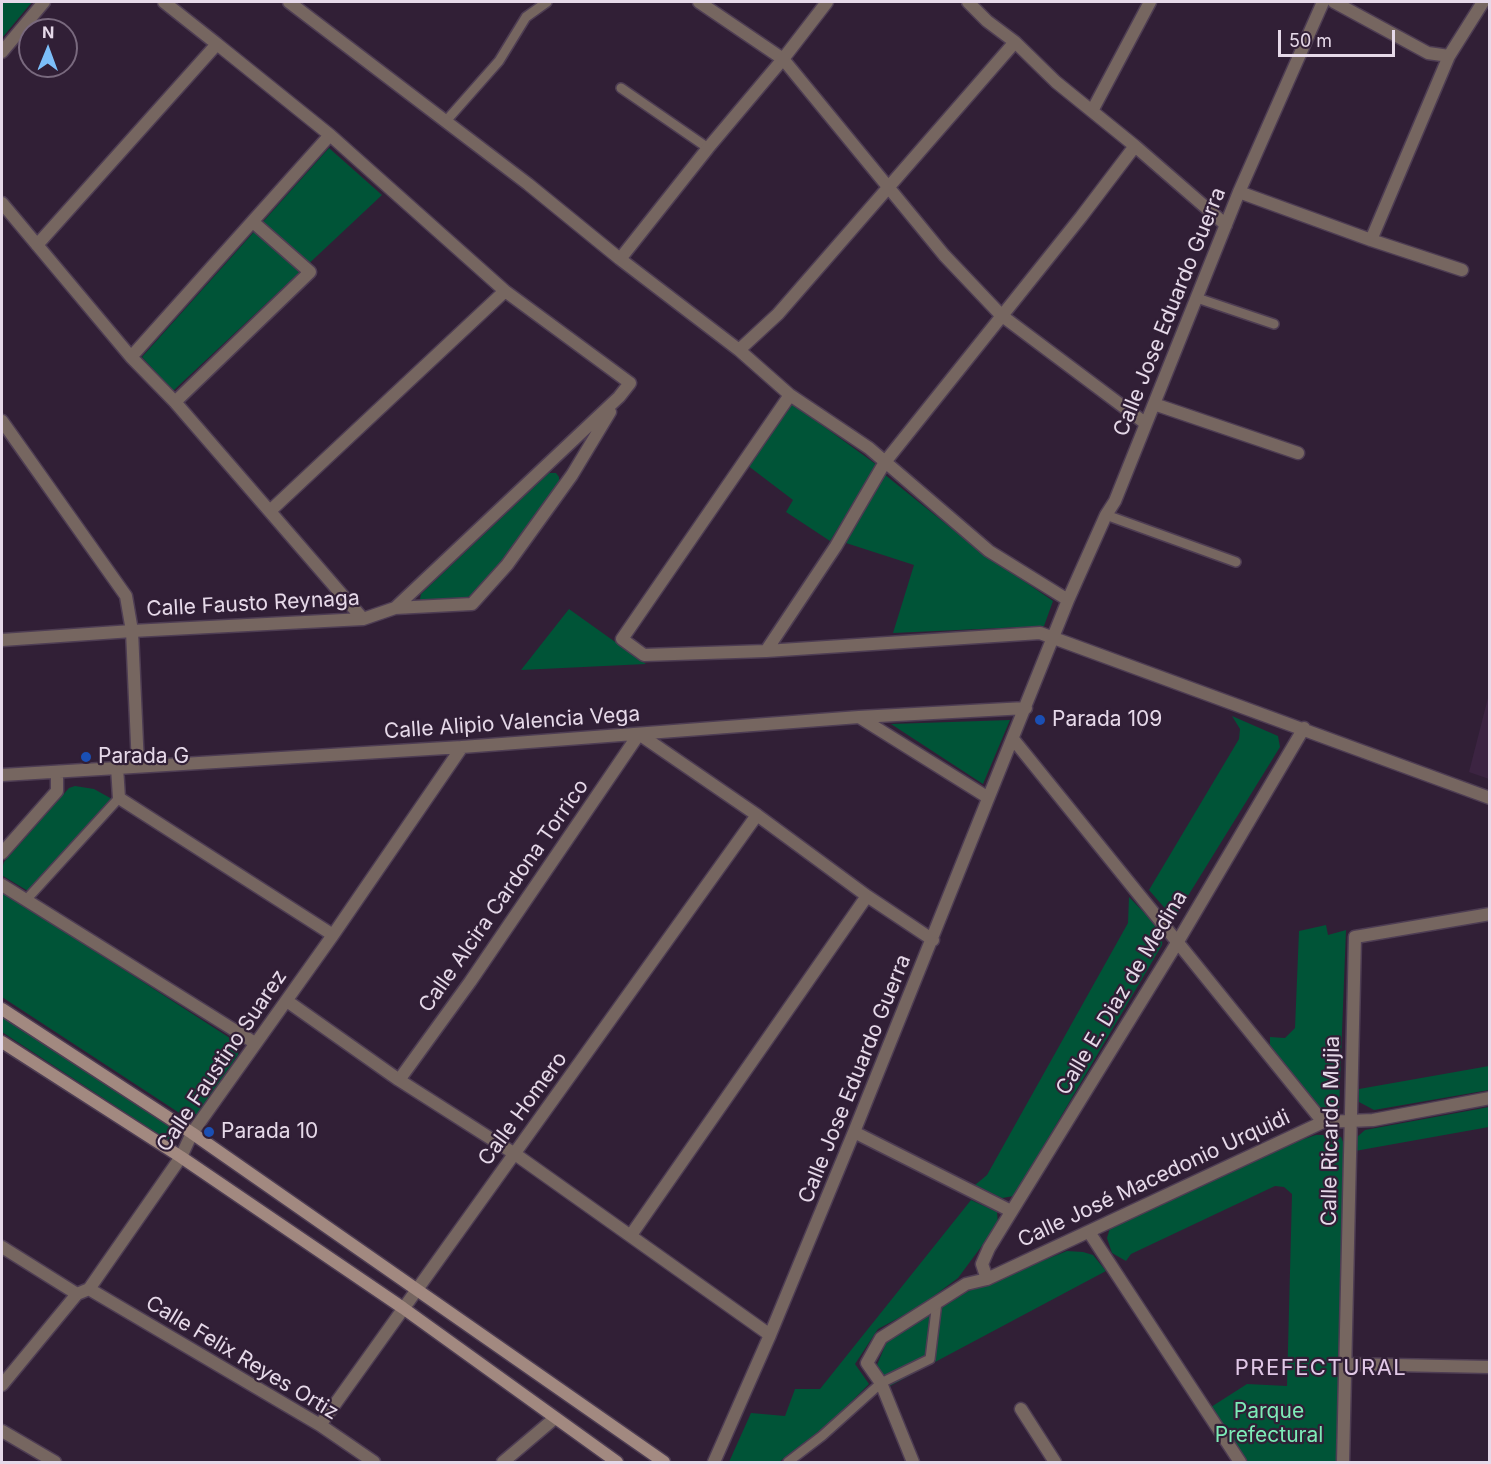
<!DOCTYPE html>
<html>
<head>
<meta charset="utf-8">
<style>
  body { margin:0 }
  #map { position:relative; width:1491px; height:1464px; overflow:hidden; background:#311f36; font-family:Inter,sans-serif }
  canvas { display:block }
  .frame { position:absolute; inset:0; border:3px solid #e6d9e9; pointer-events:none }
  .north { position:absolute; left:18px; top:18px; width:60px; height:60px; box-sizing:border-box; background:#311f36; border:2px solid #79697e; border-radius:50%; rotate:1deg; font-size:16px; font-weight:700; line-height:24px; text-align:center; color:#e6d9e9 }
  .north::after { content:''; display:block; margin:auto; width:21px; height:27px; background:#7cbef9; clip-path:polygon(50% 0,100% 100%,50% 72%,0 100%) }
  .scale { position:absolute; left:1278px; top:30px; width:117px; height:27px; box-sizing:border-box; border:3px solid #e6d9e9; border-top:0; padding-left:8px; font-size:18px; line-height:21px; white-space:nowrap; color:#e6d9e9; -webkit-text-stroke:4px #311f36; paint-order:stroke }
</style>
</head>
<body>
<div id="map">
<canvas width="1491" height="1464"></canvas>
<div class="frame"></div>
<div class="north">N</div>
<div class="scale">50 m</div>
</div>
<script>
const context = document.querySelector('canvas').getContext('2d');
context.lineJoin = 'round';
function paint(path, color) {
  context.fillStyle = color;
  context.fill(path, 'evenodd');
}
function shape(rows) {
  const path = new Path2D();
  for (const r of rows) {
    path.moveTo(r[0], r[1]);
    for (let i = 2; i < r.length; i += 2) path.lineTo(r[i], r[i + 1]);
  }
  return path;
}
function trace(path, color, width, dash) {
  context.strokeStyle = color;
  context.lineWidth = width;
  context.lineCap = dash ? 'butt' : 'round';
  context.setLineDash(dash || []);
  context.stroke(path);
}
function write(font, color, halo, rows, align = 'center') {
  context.font = font + ' Inter,sans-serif';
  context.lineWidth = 4.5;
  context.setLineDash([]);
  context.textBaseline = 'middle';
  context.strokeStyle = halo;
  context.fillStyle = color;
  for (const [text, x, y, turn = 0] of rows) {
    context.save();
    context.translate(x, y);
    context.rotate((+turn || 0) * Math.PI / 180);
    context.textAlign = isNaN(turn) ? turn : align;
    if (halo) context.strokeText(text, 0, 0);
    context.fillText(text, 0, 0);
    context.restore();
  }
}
paint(shape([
  [1489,694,1490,779,1489,779,1469,772]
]), '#3c2442');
paint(shape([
  [2,2,32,2,2,38],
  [329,148,382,195,173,391,142,357],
  [790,402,877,465,830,541,786,512,793,500,747,465],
  [549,473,556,473,559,477,559,485,487,581,467,598,423,603,420,599,421,594],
  [884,474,977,549,1053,601,1044,626,893,633,914,565,846,543],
  [569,609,646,664,521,670],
  [1232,716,1278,736,1280,747,1178,912,1169,913,1149,890,1239,739,1240,729],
  [1010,720,983,784,891,724],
  [75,786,94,789,112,799,28,891,3,876,2,869,4,862,69,788],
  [2,891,236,1042,239,1046,238,1055,197,1114,184,1116,2,997],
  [1129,897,1163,932,1162,945,1014,1196,1002,1198,975,1185,987,1175,1128,923],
  [1326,925,1328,935,1346,930,1339,1108,1322,1111,1270,1051,1270,1037,1285,1038,1295,1028,1299,931],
  [2,1017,173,1128,176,1131,174,1138,170,1140,166,1139,2,1032],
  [1489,1066,1489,1090,1374,1110,1359,1102,1359,1089],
  [1489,1107,1489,1127,1355,1151,1357,1137,1365,1130],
  [1316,1135,1335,1135,1341,1137,1345,1147,1336,1462,1247,1462,1211,1407,1247,1384,1287,1386,1292,1194,1284,1187,1275,1186,1131,1254,1126,1261,1112,1253,1107,1238,1110,1228,1286,1145],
  [971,1200,997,1212,998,1224,958,1278,919,1307,878,1329,855,1364,869,1384,832,1421,779,1462,729,1462,751,1413,785,1416,795,1389,820,1389],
  [1067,1251,1083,1252,1093,1255,1106,1271,890,1386,877,1365,887,1341,972,1289]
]), '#005437');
const service = shape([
  [621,88,708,148],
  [446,121,499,61,526,17,547,2],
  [1197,298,1274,324],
  [1106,515,1236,562],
  [26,900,119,798],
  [788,1462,822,1436,881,1383,930,1359,937,1302]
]);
const minor = shape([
  [164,2,217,44],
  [289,2,528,184,620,259,739,350,790,395,869,448,989,551,1068,600],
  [699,2,783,59,944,255,1001,315,1145,423],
  [968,2,987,21,1015,42,1056,82,1135,146,1226,225],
  [1334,2,1428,53,1449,56],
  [2,52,44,2],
  [1092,111,1150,2],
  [1239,192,1371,240,1462,270],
  [2,203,131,357,175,402,363,619],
  [1371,240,1449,56,1483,2],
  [620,259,708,148,783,59,827,2],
  [739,350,778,314,1015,42],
  [131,357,330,135],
  [790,395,622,639,644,655,766,651,1040,633,1490,798],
  [175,402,310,272,253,222],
  [1154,404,1298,453],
  [2,421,126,596,132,631,138,766],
  [270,511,505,291],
  [395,608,472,604,507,565,572,475,610,412],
  [2,640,132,631,363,619,395,608,619,397,630,383,505,291,330,135,217,44,37,245],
  [766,651,836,546,885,462,1081,217,1135,146],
  [859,717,987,797],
  [639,734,757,815,867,896,933,940],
  [1013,739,1323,1122],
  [117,767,119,798,333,935],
  [2,775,462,747,859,717,1026,708],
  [2,853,57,791,57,772],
  [2,885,255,1043],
  [287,1001,399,1080,515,1154,770,1335],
  [399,1080,470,982,639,734],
  [854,1132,1011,1211],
  [1089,1232,1240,1462],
  [631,1235,867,896],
  [2,1247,77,1294],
  [987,1279,982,1264,989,1248,1177,943,1304,728],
  [89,1289,320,1425,374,1462],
  [1345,1364,1490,1367],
  [2,1385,77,1294,89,1289,181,1157,192,1133,333,935,462,747],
  [1021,1409,1055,1462],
  [320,1425,757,815],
  [2,1431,55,1462],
  [503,1462,555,1418],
  [714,1462,770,1335,854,1132,1068,600,1106,515,1115,501,1239,192,1323,2],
  [913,1462,881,1383,867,1363,881,1338,966,1284,987,1279,1323,1122,1373,1120,1490,1098],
  [1343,1462,1355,937,1490,914]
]);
const secondary = shape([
  [2,1009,192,1133,664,1462],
  [2,1042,181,1157,403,1308,617,1462]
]);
trace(service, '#4e3d53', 12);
trace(minor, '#4e3d53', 15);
trace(secondary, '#4e3d53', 15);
trace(service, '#766660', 9);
trace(minor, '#766660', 12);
trace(secondary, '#a28980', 12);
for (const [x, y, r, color] of [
  [1040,720,6,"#1a4fb4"],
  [86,757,6,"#1a4fb4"],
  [209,1132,6,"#1a4fb4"]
]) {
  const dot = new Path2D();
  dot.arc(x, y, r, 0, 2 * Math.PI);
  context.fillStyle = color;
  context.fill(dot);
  trace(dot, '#311f36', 2);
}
write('21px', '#e6d9e9', '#311f36', [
  ["Calle Jose Eduardo Guerra",1170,312,-68],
  ["Calle Fausto Reynaga",253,604,-3],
  ["Calle Alipio Valencia Vega",512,723,-4],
  ["Calle Alcira Cardona Torrico",504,896,-55],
  ["Calle E. Diaz de Medina",1122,993,-59],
  ["Calle Faustino Suarez",222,1061,-56],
  ["Calle Jose Eduardo Guerra",855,1079,-68],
  ["Calle Homero",523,1109,-54],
  ["Calle Ricardo Mujia",1331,1131,-89],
  ["Calle José Macedonio Urquidi",1154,1179,-25],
  ["Calle Felix Reyes Ortiz",242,1358,31]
]);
write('21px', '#e6d9e9', '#311f36', [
  ["Parada 109",1052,720],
  ["Parada G",98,757],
  ["Parada 10",221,1132]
], 'left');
write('21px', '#7debb7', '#311f36', [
  ["Parque",1269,1412],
  ["Prefectural",1269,1436]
]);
context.letterSpacing = '1.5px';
write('22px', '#e1c8e7', '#311f36', [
  ["PREFECTURAL",1321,1368]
]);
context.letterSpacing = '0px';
</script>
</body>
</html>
